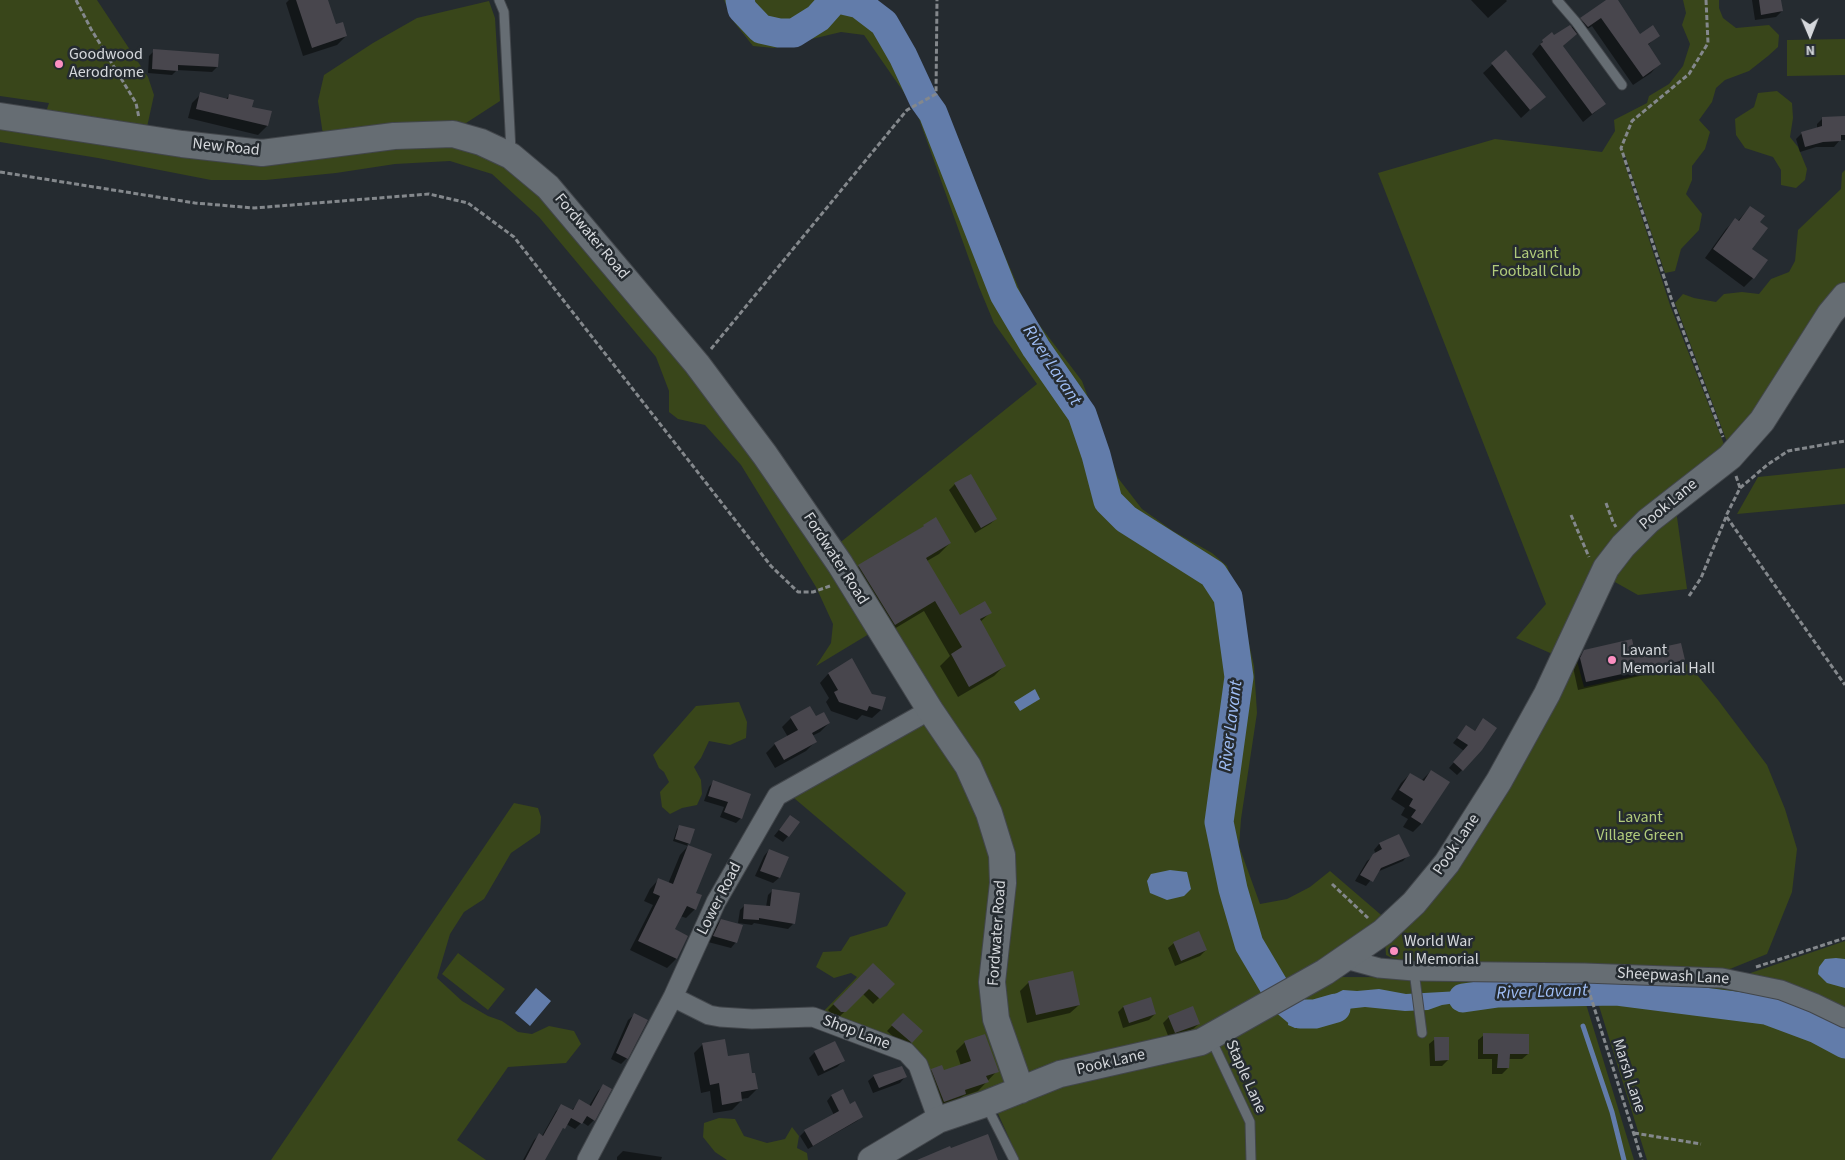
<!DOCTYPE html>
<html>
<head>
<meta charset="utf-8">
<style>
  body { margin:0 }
  #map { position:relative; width:1845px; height:1160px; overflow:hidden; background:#252b30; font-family:"Source Sans 3",sans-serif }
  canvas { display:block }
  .north { position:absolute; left:1785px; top:10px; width:50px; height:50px; -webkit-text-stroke:4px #252b30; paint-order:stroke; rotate:179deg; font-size:14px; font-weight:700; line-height:20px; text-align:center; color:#d5d8dc }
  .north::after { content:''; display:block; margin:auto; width:18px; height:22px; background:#d5d8dc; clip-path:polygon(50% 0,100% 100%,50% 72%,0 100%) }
</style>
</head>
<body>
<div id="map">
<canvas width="1845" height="1160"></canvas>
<div class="north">N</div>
</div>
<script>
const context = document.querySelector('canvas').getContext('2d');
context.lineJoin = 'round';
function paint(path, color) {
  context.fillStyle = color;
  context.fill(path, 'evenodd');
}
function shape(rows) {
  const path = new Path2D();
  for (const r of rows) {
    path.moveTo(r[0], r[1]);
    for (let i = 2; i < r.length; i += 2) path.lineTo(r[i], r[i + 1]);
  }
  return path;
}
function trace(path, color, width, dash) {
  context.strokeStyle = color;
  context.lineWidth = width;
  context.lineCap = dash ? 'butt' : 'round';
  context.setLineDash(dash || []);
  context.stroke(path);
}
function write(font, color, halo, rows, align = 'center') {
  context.font = font + ' "Source Sans 3",sans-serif';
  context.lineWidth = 5;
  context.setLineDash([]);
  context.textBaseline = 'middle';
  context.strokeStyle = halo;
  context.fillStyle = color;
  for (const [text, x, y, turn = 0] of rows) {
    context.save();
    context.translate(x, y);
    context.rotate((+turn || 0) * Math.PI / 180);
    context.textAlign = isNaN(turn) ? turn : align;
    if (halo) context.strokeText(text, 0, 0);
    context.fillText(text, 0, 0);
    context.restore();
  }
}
paint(shape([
  [0,0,97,0,148,77,154,95,147,127,46,112,49,103,0,96],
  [724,0,868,0,893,22,937,108,963,150,993,228,1028,310,1082,381,1118,478,1142,509,1173,531,1212,553,1227,566,1240,603,1254,666,1257,713,1241,819,1239,846,1260,904,1287,899,1310,887,1330,871,1387,920,1199,1038,940,1116,920,1064,818,1017,857,977,851,973,834,978,816,967,823,952,841,951,850,937,887,926,906,893,781,787,922,705,837,545,1037,384,994,323,979,287,918,116,905,94,864,35,841,32,774,48,753,46,734,22],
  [1683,0,1719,0,1719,8,1723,18,1736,28,1769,25,1779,35,1778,47,1768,56,1749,71,1725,80,1716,88,1712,102,1699,120,1710,132,1705,149,1692,166,1692,180,1686,194,1702,214,1699,230,1681,249,1675,271,1665,273,1625,155,1622,155,1670,305,1727,452,1645,517,1557,656,1516,638,1546,604,1378,173,1495,139,1602,152,1615,131,1614,120,1647,103,1649,96,1669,84,1683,66,1690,44,1682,25,1686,13],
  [489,1,495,18,500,101,466,123,391,125,323,135,318,101,324,75,373,43,417,18],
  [1845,39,1845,75,1787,76,1787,40],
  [1777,91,1792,103,1793,118,1790,137,1798,147,1807,169,1805,180,1796,188,1781,185,1781,170,1773,157,1745,148,1736,135,1735,119,1754,107,1758,93],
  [0,124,264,162,395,145,476,147,540,189,690,372,874,631,816,666,831,643,833,624,816,587,741,465,705,425,678,419,669,412,669,391,656,357,539,217,492,174,450,161,395,164,336,173,266,180,211,180,98,158,0,142],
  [1845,170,1845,288,1730,450,1675,303,1683,294,1694,298,1716,302,1724,294,1742,292,1759,294,1771,279,1789,272,1795,261,1798,230,1841,189,1842,173],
  [1845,468,1845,504,1737,514,1758,477],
  [1676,510,1687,589,1638,595,1606,577],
  [1576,657,1584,687,1688,664,1718,700,1767,765,1785,809,1797,849,1792,892,1767,954,1720,973,1585,963,1415,962,1392,958,1386,955,1385,941],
  [739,702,747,722,746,738,730,745,709,741,701,758,694,767,701,780,702,794,697,805,682,808,670,814,662,807,660,792,669,782,664,772,659,768,653,755,696,706],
  [514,803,538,808,541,817,540,833,511,853,484,899,464,912,450,934,437,978,462,1001,488,1016,502,1021,518,1032,532,1034,549,1026,574,1031,581,1044,566,1063,508,1067,457,1140,486,1160,271,1160],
  [1845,941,1845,1160,1647,1160,1590,977,1721,983],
  [458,953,505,989,488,1010,442,974],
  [1341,977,1578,978,1634,1160,1019,1160,995,1107],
  [719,1118,735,1119,744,1136,767,1143,785,1139,792,1127,799,1136,797,1148,807,1153,808,1160,727,1160,715,1152,703,1137,704,1123]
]), '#39461a');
paint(shape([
  [1035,689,1040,699,1020,711,1014,702],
  [1170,870,1187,872,1191,889,1184,896,1167,900,1150,893,1147,881,1151,874],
  [1836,958,1845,959,1845,988,1827,983,1818,974,1819,967,1825,959],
  [536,988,551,1001,530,1026,515,1013],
  [1379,989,1406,994,1496,989,1502,993,1498,997,1442,1005,1428,1010,1405,1011,1365,1007,1347,1009,1302,1028,1295,1028,1288,1025,1289,1017,1343,990,1357,991]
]), '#627caa');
paint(shape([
  [289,0,327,0,335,26,346,36,337,45,303,56,286,3],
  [1471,0,1506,0,1507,1,1488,18],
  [1608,0,1616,0,1640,36,1658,35,1647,46,1659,64,1651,73,1633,85,1592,26,1578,35,1577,33,1562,47,1605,104,1583,122,1532,54,1543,41,1571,28,1581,18],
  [1752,0,1780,0,1782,11,1776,17,1755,20],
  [154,51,217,67,212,72,177,70,172,75,148,73,149,56],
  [1506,52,1544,97,1521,118,1483,73],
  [201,94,225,100,229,96,251,108,270,112,267,126,258,135,188,118,192,103],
  [1845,117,1845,140,1840,140,1834,147,1816,147,1800,152,1796,139,1802,133,1817,128,1817,124,1823,118],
  [1750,207,1758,222,1751,249,1753,278,1744,287,1705,258,1726,229,1735,220,1737,222],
  [955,484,996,519,990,524,975,533,949,490],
  [936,519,950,543,939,554,927,561,960,617,990,613,980,622,1005,665,994,676,958,697,940,666,950,656,924,611,884,635,848,577,859,566],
  [1585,651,1634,655,1683,660,1675,668,1578,690,1573,667,1576,660],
  [852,660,881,710,872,718,862,715,857,720,831,711,826,702,829,698,820,683,828,674],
  [791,718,815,718,829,723,820,732,812,736,815,742,806,751,775,768,766,753,775,744,788,737,782,727],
  [1483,720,1462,770,1457,775,1449,768,1464,751,1453,743,1466,727,1474,732],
  [1431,771,1421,824,1413,832,1403,827,1408,819,1401,815,1405,808,1391,799,1401,783,1410,774,1422,780],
  [713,782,741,818,736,823,720,817,724,807,704,801,709,787],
  [790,816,788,836,783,842,774,836],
  [680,826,689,843,687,845,710,855,695,893,695,909,686,918,680,916,673,930,687,937,676,959,667,968,630,950,653,905,644,901,650,889,658,880,668,884,680,855,688,846,673,841,677,829],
  [1399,835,1408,855,1403,861,1377,872,1366,886,1355,881,1367,861,1376,854,1374,850,1379,844],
  [769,850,787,858,779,878,773,883,755,876,764,856],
  [773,890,793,924,788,929,754,923,752,925,738,923,740,910,745,905,766,907,768,895],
  [721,920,736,942,731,948,708,942,715,926],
  [1174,943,1206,950,1200,956,1175,966,1168,948],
  [873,965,893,984,873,1004,863,994,839,1017,835,1017,828,1010],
  [1029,982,1079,1005,1070,1013,1027,1023,1020,991],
  [1123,1007,1155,1014,1149,1020,1123,1028,1118,1012],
  [903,1014,921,1032,906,1048,887,1031],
  [634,1015,627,1058,621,1064,611,1059,628,1020],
  [1169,1017,1199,1024,1193,1029,1169,1038,1163,1023],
  [1484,1035,1528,1054,1522,1059,1508,1059,1508,1068,1502,1074,1492,1074,1492,1059,1478,1059,1478,1040],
  [1435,1039,1448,1060,1442,1066,1430,1066,1429,1044],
  [965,1042,997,1071,978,1091,963,1096,956,1103,935,1110,923,1079,932,1070,943,1072,961,1066,956,1051],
  [703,1044,727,1057,751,1075,757,1089,748,1098,741,1099,741,1101,732,1110,713,1113,710,1091,701,1093,694,1053],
  [815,1052,843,1061,837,1067,818,1076,809,1058],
  [874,1076,905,1077,900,1083,873,1093,868,1081],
  [603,1086,594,1120,588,1126,582,1122,575,1129,566,1124,558,1134,544,1160,523,1160,534,1140,539,1135,542,1136,556,1111,562,1106,571,1111,580,1101,589,1106,598,1091],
  [842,1091,850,1105,861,1117,857,1121,808,1149,800,1136,805,1131,834,1115,827,1101,831,1096],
  [623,1151,662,1157,661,1160,617,1160,617,1157]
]), '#0007');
trace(shape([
  [1583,1026,1612,1112,1624,1160]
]), '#627caa', 5);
trace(shape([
  [740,0,742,9,761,29,779,33,794,33,818,18,834,0],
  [842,0,859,4,884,23,903,56,923,99,933,113,1004,294,1036,348,1082,414,1096,455,1108,501,1126,519,1213,574,1228,597,1239,677,1219,822,1233,889,1249,944,1281,998,1300,1014,1315,1014,1336,1008],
  [1463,998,1498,993,1617,991,1695,1001,1766,1010,1817,1029,1845,1044]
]), '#627caa', 29);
paint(shape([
  [296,0,328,0,336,24,343,22,347,36,312,48],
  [1606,0,1618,0,1640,34,1653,25,1660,36,1648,44,1661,64,1643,77,1601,18,1588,27,1580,18],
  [1759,0,1781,0,1783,11,1761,15],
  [1570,25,1577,34,1563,46,1606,104,1592,114,1540,44,1543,42,1542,40,1552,32,1554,35],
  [153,49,219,54,218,67,178,65,178,71,152,69],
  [1506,50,1546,97,1530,110,1491,63],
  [200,92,228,99,229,94,254,100,252,107,272,111,268,126,196,109],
  [1845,116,1845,135,1841,135,1841,141,1823,142,1805,147,1801,132,1822,126,1822,117],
  [1750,206,1765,216,1760,222,1768,228,1752,249,1768,260,1754,279,1713,249,1735,218,1739,221],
  [971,474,997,519,981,528,954,483],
  [936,517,951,543,926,558,960,615,985,601,992,613,980,619,1006,666,969,687,951,654,962,647,935,601,895,625,858,565,924,526,923,525],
  [1632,639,1635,653,1681,643,1685,660,1586,682,1580,658,1584,650],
  [852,658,872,694,886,697,882,710,869,706,867,711,839,702,834,692,838,690,828,673],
  [810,706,816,716,824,712,830,723,812,733,817,742,784,760,774,743,798,730,790,717],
  [1483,718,1497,728,1482,750,1463,771,1453,762,1468,745,1457,738,1466,725,1475,731],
  [1431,770,1450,782,1422,824,1411,817,1416,810,1409,806,1413,799,1399,790,1410,773,1424,781],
  [713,780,751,794,742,819,724,812,728,802,708,796],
  [790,815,800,822,789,837,779,830],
  [679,825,695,829,690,844,675,839],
  [1399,834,1410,856,1381,868,1373,882,1360,875,1373,854,1382,849,1379,843],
  [688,845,712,854,696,893,702,895,696,910,687,906,675,929,688,936,677,959,638,941,660,896,653,893,658,878,673,884],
  [769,849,789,857,780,878,760,871],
  [772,889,800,893,795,924,759,918,759,920,743,919,744,904,770,906],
  [721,919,743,925,737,943,713,936],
  [1199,931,1207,950,1181,961,1173,942],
  [873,963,895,984,880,999,869,989,846,1012,841,1012,833,1004],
  [1073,971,1080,1005,1036,1015,1028,981],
  [1151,997,1156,1014,1129,1023,1123,1006],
  [1193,1006,1200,1024,1175,1033,1168,1016],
  [634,1013,648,1020,628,1059,616,1053],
  [903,1013,923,1031,912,1043,891,1025],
  [1483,1033,1529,1034,1529,1054,1510,1054,1509,1068,1497,1068,1498,1054,1483,1054],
  [985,1034,999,1072,986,1076,989,1082,965,1090,966,1094,944,1102,931,1069,942,1065,944,1070,971,1061,964,1041],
  [1434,1037,1449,1037,1449,1060,1435,1061],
  [725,1039,728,1056,749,1053,752,1073,755,1073,758,1089,741,1092,742,1101,722,1105,719,1083,710,1085,702,1043],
  [835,1041,845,1061,824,1071,814,1051],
  [902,1066,907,1077,879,1088,873,1075],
  [603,1084,612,1089,595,1121,587,1116,582,1124,571,1118,565,1129,563,1128,545,1160,525,1160,539,1133,543,1136,561,1104,573,1110,579,1099,591,1106],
  [843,1089,850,1104,855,1101,863,1117,813,1146,804,1130,839,1111,831,1095],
  [988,1134,998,1160,917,1160,950,1146,951,1148]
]), '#48464d');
const lane = shape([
  [499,0,504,12,511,151],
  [1557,0,1576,22,1622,85],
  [1414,971,1422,1033],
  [1211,1039,1250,1122,1251,1160],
  [987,1107,1014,1160]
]);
const street = shape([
  [1346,959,1379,968,1414,971,1584,973,1722,978,1781,990,1814,1003,1845,1018],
  [673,997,709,1015,720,1017,752,1019,813,1017,906,1052,918,1065,938,1120],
  [587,1160,673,997,716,902,777,796,930,710]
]);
const secondary = shape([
  [0,116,182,144,262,153,394,136,453,134,481,142,511,156,548,187,697,364,765,455,840,564,930,710,968,766,989,813,1002,855,1003,883,992,982,996,1019,1021,1090],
  [871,1160,938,1120,985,1104,1060,1074,1201,1042,1325,972,1383,932,1414,903,1447,863,1499,781,1547,694,1606,568,1623,546,1648,521,1730,457,1762,421,1830,314,1845,296]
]);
trace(lane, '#42464b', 11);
trace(street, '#42464b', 21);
trace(secondary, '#42464b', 28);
trace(shape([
  [76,0,91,29,136,103,139,118],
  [1706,0,1708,43,1689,74,1632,121,1621,148,1673,304,1723,437],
  [0,172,195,203,254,208,429,194,468,203,514,237,771,566,798,592,813,592,830,586],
  [711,349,907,110,936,94,937,0],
  [1736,476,1740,488,1726,516,1845,685],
  [1740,488,1767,465,1788,451,1845,441],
  [1606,503,1613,522,1616,527],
  [1571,515,1589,557],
  [1689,596,1701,578,1726,517],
  [1332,884,1368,918],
  [1756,967,1845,938],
  [1588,988,1642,1160],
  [1634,1133,1701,1144]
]), '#84888c', 3, [5, 2.5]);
trace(lane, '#666d73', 9);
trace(street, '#666d73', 19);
trace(secondary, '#666d73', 26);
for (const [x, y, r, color] of [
  [59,64,5,"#fc8fc1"],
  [1612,660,5,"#fc8fc1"],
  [1394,951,5,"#fc8fc1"]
]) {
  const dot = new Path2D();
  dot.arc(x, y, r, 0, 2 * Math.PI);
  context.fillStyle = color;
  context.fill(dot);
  trace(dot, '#252b30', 2);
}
write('16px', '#d5d8dc', '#252b30', [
  ["Goodwood",69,55],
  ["Aerodrome",69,73],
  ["Lavant",1622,651],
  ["Memorial Hall",1622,669],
  ["World War",1404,942],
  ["II Memorial",1404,960]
], 'left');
write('16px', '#d5d8dc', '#252b30', [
  ["New Road",226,148,6],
  ["Fordwater Road",591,237,50],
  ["Pook Lane",1669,505,-40],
  ["Fordwater Road",835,559,57],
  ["Pook Lane",1457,845,-56],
  ["Lower Road",720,899,-63],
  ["Fordwater Road",998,933,-86],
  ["Sheepwash Lane",1673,977,3],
  ["Shop Lane",856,1033,21],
  ["Pook Lane",1111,1063,-13],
  ["Marsh Lane",1628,1076,72],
  ["Staple Lane",1245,1077,66]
]);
write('16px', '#b1cb7b', '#252b30', [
  ["Lavant",1536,254],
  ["Football Club",1536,272],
  ["Lavant",1640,818],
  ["Village Green",1640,836]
]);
write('italic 18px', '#a0bff7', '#252b30', [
  ["River Lavant",1051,366,57],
  ["River Lavant",1232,726,-83],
  ["River Lavant",1542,993,-2]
]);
</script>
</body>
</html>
